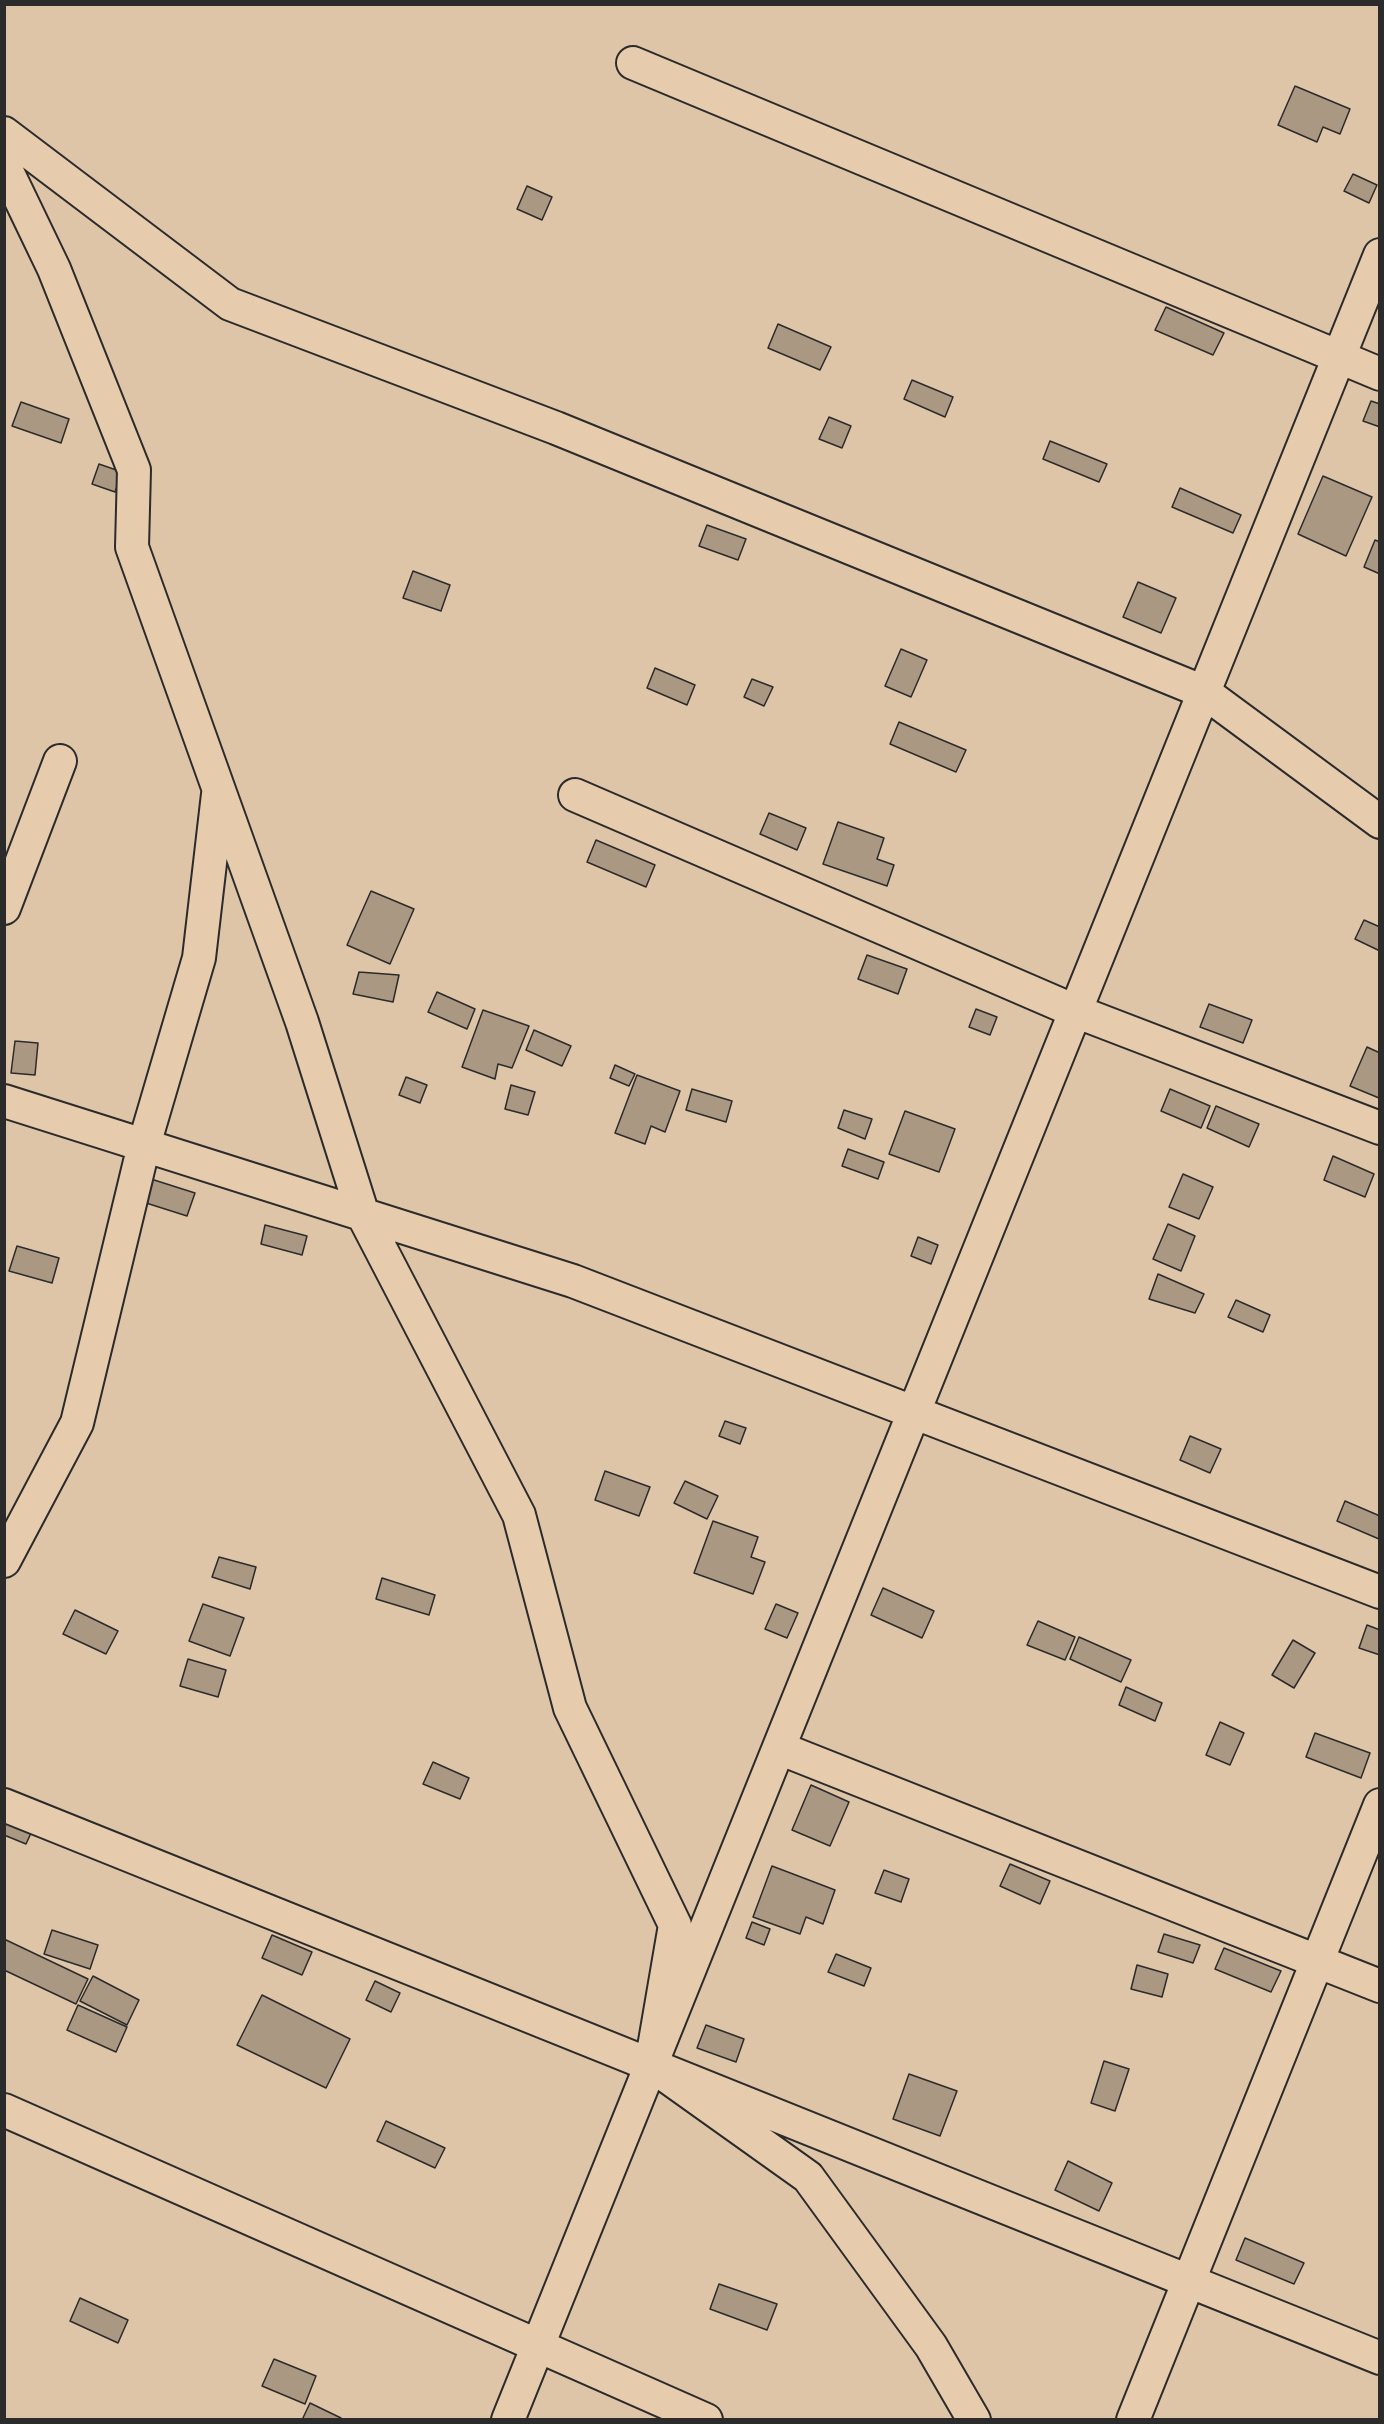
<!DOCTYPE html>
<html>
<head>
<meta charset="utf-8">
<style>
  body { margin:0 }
  #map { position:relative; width:1384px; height:2424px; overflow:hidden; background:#dfc5a8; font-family:Mynerve,sans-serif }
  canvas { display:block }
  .frame { position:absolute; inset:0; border:6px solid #2b2b2b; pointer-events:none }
</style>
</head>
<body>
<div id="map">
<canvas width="1384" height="2424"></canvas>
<div class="frame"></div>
</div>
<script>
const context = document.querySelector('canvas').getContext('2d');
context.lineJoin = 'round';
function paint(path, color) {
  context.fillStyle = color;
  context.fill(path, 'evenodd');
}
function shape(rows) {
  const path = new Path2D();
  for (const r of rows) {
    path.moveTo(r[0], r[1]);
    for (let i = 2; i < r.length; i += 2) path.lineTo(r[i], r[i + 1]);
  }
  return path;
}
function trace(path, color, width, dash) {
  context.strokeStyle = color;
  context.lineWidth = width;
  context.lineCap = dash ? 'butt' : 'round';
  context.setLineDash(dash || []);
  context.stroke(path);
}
const building = shape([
  [1295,86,1350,109,1340,134,1323,127,1317,142,1278,125,1295,86],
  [1353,174,1377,185,1369,203,1344,191,1353,174],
  [527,186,552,197,542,220,517,209,527,186],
  [1166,307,1224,333,1213,355,1155,330,1166,307],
  [778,324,831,347,820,370,768,348,778,324],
  [912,380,953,397,945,417,904,399,912,380],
  [1371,401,1380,404,1380,427,1363,421,1371,401],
  [21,402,69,419,61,443,12,426,21,402],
  [829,417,851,426,842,448,819,439,829,417],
  [1050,441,1107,464,1099,482,1043,459,1050,441],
  [99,464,122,472,115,492,92,484,99,464],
  [1323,476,1372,497,1346,556,1298,534,1323,476],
  [1180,488,1241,515,1233,533,1172,507,1180,488],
  [707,525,746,539,738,560,699,546,707,525],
  [1375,540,1380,542,1380,574,1364,567,1375,540],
  [413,571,450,585,441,611,403,598,413,571],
  [1138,582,1176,598,1161,633,1123,617,1138,582],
  [901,649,927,660,911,697,885,686,901,649],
  [655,668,695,685,687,705,647,688,655,668],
  [752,679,773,687,764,706,744,697,752,679],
  [899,722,966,750,956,772,890,744,899,722],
  [769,813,806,828,797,850,760,834,769,813],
  [838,822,884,838,877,859,894,865,887,886,823,864,838,822],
  [596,840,655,865,646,887,587,862,596,840],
  [371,891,414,909,390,964,347,945,371,891],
  [1364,920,1380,927,1380,951,1355,939,1364,920],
  [867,955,907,969,898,994,858,979,867,955],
  [359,972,399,975,393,1002,353,994,359,972],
  [437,992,475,1009,467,1029,428,1012,437,992],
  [1209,1004,1252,1020,1243,1043,1200,1027,1209,1004],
  [976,1009,997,1017,990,1035,969,1027,976,1009],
  [483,1010,529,1026,512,1068,498,1064,495,1079,462,1067,483,1010],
  [534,1030,571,1046,562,1066,526,1050,534,1030],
  [15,1041,38,1043,35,1075,11,1073,15,1041],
  [1367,1047,1380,1053,1379,1098,1350,1086,1367,1047],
  [615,1065,635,1074,629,1086,610,1078,615,1065],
  [637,1075,680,1091,665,1132,651,1126,645,1144,615,1133,637,1075],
  [406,1077,427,1085,420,1103,399,1095,406,1077],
  [511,1085,535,1092,528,1115,505,1109,511,1085],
  [692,1089,732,1101,726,1122,686,1110,692,1089],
  [1170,1089,1210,1106,1201,1128,1161,1111,1170,1089],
  [1216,1106,1259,1124,1249,1147,1207,1128,1216,1106],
  [844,1110,872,1119,865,1139,838,1128,844,1110],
  [905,1111,955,1129,939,1172,889,1154,905,1111],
  [848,1149,884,1162,878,1179,842,1166,848,1149],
  [1333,1156,1374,1174,1365,1197,1324,1180,1333,1156],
  [1183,1174,1213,1187,1199,1219,1169,1207,1183,1174],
  [151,1179,195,1193,187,1216,143,1202,151,1179],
  [1168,1224,1195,1236,1181,1271,1153,1259,1168,1224],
  [265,1225,307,1236,302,1255,261,1244,265,1225],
  [918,1237,938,1245,931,1264,911,1256,918,1237],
  [17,1246,59,1258,52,1283,9,1271,17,1246],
  [1158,1274,1204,1294,1195,1313,1149,1299,1158,1274],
  [1236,1300,1270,1315,1263,1332,1228,1317,1236,1300],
  [725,1421,746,1428,740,1444,719,1436,725,1421],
  [1190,1436,1221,1449,1210,1473,1180,1460,1190,1436],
  [605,1471,650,1487,639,1516,595,1500,605,1471],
  [685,1481,718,1496,707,1519,674,1503,685,1481],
  [1345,1501,1380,1516,1379,1539,1337,1521,1345,1501],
  [713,1521,758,1537,751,1557,765,1562,753,1594,694,1573,713,1521],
  [219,1557,256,1567,250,1589,212,1577,219,1557],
  [382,1578,435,1595,429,1615,376,1599,382,1578],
  [883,1588,934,1611,922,1638,871,1615,883,1588],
  [203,1604,244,1618,230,1656,189,1641,203,1604],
  [776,1604,798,1613,787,1638,765,1629,776,1604],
  [75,1610,118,1631,106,1654,63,1634,75,1610],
  [1038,1621,1075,1637,1065,1660,1027,1645,1038,1621],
  [1367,1625,1380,1630,1380,1655,1359,1648,1367,1625],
  [1079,1637,1131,1660,1121,1682,1070,1659,1079,1637],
  [1293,1640,1315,1653,1294,1688,1272,1675,1293,1640],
  [188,1659,226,1670,218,1697,180,1686,188,1659],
  [1126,1687,1162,1703,1155,1721,1119,1705,1126,1687],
  [1220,1722,1244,1733,1230,1765,1206,1755,1220,1722],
  [1315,1733,1370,1753,1361,1778,1306,1757,1315,1733],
  [433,1762,469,1778,460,1799,423,1784,433,1762],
  [811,1785,849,1802,830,1846,792,1830,811,1785],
  [4,1819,32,1831,26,1844,4,1835,4,1819],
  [1010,1864,1050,1881,1040,1904,1000,1886,1010,1864],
  [772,1866,835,1890,823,1924,806,1917,800,1934,753,1917,772,1866],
  [884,1870,909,1879,901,1902,875,1893,884,1870],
  [752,1922,770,1929,764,1945,746,1938,752,1922],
  [52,1930,98,1945,90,1969,44,1954,52,1930],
  [1164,1934,1200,1945,1193,1963,1158,1952,1164,1934],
  [272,1935,312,1952,302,1975,262,1958,272,1935],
  [4,1939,88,1979,76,2004,4,1970,4,1939],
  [1224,1948,1281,1971,1271,1992,1215,1969,1224,1948],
  [836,1954,871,1968,864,1986,828,1972,836,1954],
  [1137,1965,1168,1974,1162,1997,1131,1989,1137,1965],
  [93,1976,139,2000,127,2025,80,2001,93,1976],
  [375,1981,400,1993,391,2012,366,2000,375,1981],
  [262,1995,350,2039,326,2088,237,2045,262,1995],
  [78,2005,127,2027,116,2052,67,2030,78,2005],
  [706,2025,744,2039,736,2062,697,2048,706,2025],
  [1104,2061,1129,2069,1115,2111,1091,2103,1104,2061],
  [909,2074,957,2091,940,2136,893,2119,909,2074],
  [386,2121,445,2148,435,2168,377,2141,386,2121],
  [1068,2161,1112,2183,1099,2211,1055,2190,1068,2161],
  [1245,2238,1304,2263,1294,2284,1236,2260,1245,2238],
  [719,2284,777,2304,767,2330,710,2309,719,2284],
  [80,2298,128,2320,118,2343,70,2321,80,2298],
  [274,2359,316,2376,305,2404,262,2386,274,2359],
  [310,2403,341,2418,340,2420,302,2420,310,2403]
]);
paint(building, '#aa9883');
trace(building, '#2b2b2b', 1.5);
const street = shape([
  [633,63,1380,374],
  [4,133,230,304,556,428,1204,692,1380,822],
  [4,165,54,269,134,470,132,547,302,1022,363,1215,519,1515,570,1708,675,1925,651,2065,808,2177,931,2346,974,2420],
  [575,795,1075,1011,1380,1128],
  [4,908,60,761],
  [4,1101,573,1281,1380,1592],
  [4,1561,77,1423,144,1145,199,958,218,794],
  [779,1748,1380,1986],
  [4,1805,1380,2358],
  [4,2110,706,2420],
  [508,2420,1380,255],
  [1133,2420,1380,1805]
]);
trace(street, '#2b2b2b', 36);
trace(street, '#e6cbad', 32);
</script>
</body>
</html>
